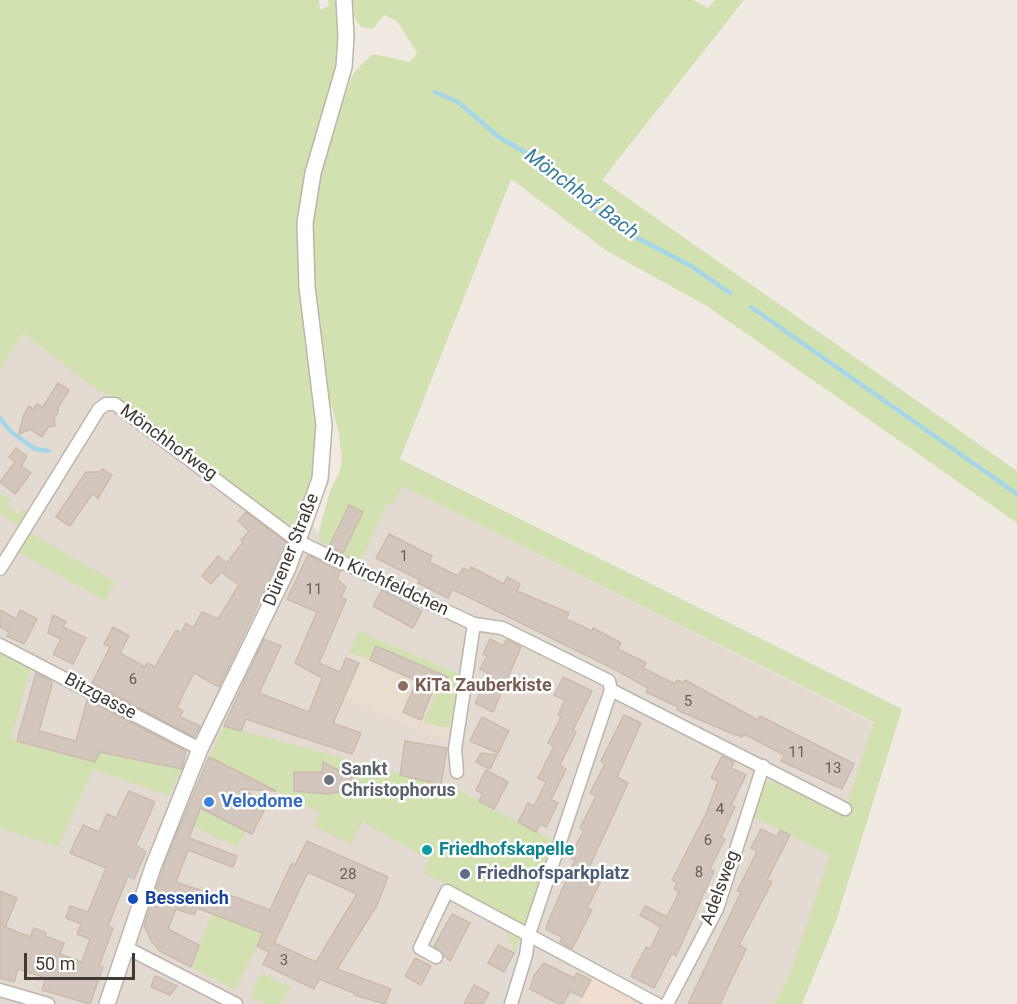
<!DOCTYPE html>
<html>
<head>
<meta charset="utf-8">
<style>
  body { margin:0 }
  #map { position:relative; width:1017px; height:1004px; overflow:hidden; background:#f0eae3; font-family:Roboto,sans-serif }
  canvas { display:block }
  .scale { position:absolute; left:24px; top:953px; width:111px; height:27px; box-sizing:border-box; border:3px solid #413a34; border-top:0; padding-left:8px; font-size:18px; line-height:21px; white-space:nowrap; color:#413a34; -webkit-text-stroke:4px #fff; paint-order:stroke }
</style>
</head>
<body>
<div id="map">
<canvas width="1017" height="1004"></canvas>
<div class="scale">50 m</div>
</div>
<script>
const context = document.querySelector('canvas').getContext('2d');
context.lineJoin = 'round';
function paint(path, color) {
  context.fillStyle = color;
  context.fill(path, 'evenodd');
}
function shape(rows) {
  const path = new Path2D();
  for (const r of rows) {
    path.moveTo(r[0], r[1]);
    for (let i = 2; i < r.length; i += 2) path.lineTo(r[i], r[i + 1]);
  }
  return path;
}
function trace(path, color, width, dash) {
  context.strokeStyle = color;
  context.lineWidth = width;
  context.lineCap = dash ? 'butt' : 'round';
  context.setLineDash(dash || []);
  context.stroke(path);
}
function write(font, color, halo, rows, align = 'center') {
  context.font = font + ' Roboto,sans-serif';
  context.lineWidth = 5;
  context.setLineDash([]);
  context.textBaseline = 'middle';
  context.strokeStyle = halo;
  context.fillStyle = color;
  for (const [text, x, y, turn = 0] of rows) {
    context.save();
    context.translate(x, y);
    context.rotate((+turn || 0) * Math.PI / 180);
    context.textAlign = isNaN(turn) ? turn : align;
    if (halo) context.strokeText(text, 0, 0);
    context.fillText(text, 0, 0);
    context.restore();
  }
}
paint(shape([
  [23,333,96,388,104,377,297,502,318,533,330,491,393,505,402,486,874,723,805,932,791,972,774,1004,0,1004,0,369]
]), '#e3dbd2');
paint(shape([
  [592,977,634,999,631,1004,578,1004]
]), '#f1ded0');
paint(shape([
  [359,631,459,674,448,739,433,736,344,698,353,678,340,672]
]), '#e8ddce');
paint(shape([
  [0,0,319,0,320,10,329,6,328,0,337,0,339,52,335,72,306,170,299,214,299,269,318,421,315,473,295,528,291,529,113,396,96,389,23,333,0,369],
  [352,0,693,0,708,8,715,0,744,0,602,180,1017,471,1017,523,707,306,607,251,511,179,400,459,902,709,835,924,802,1004,774,1004,791,972,830,855,754,817,765,782,775,782,843,816,874,722,402,486,393,505,387,504,360,562,318,540,330,491,340,471,342,461,339,433,328,393,312,273,310,242,317,185,334,127,351,78,357,69,373,54,410,62,417,53,397,21,384,15,373,29,361,27,354,17],
  [0,492,11,500,7,505,18,515,23,509,30,513,21,528,0,513],
  [29,532,115,582,105,601,18,552],
  [359,631,459,674,450,726,440,727,424,721,436,692,442,691,447,677,377,646,370,660,349,652],
  [0,653,31,668,11,739,95,762,100,752,181,769,169,796,93,769,58,847,0,828],
  [224,726,457,789,552,840,515,953,495,909,424,873,429,860,362,821,351,844,314,826,320,813,209,757],
  [200,808,246,831,238,847,193,826],
  [212,914,263,933,235,990,191,967],
  [261,973,290,987,281,1004,266,1004,250,996]
]), '#d1e1af');
paint(shape([
  [520,937,523,949,507,1004,498,1004]
]), '#dedbd8');
trace(shape([
  [435,92,458,102,500,138,539,160,577,198,628,233,691,266,730,293],
  [751,307,1017,494],
  [0,418,10,431,35,449,48,451]
]), '#a4d6e8', 4.5);
const building = shape([
  [58,383,69,390,57,409,59,410,54,419,55,426,48,427,42,437,30,429,19,434,23,416,29,406,33,409,37,404,43,407,58,383],
  [16,448,27,456,21,466,31,473,15,494,0,482,15,462,9,457,16,448],
  [103,469,112,475,98,498,92,494,70,526,56,517,86,472,100,472,103,469],
  [349,505,363,512,343,553,329,547,349,505],
  [246,512,287,543,219,687,194,673,184,692,177,708,183,711,180,717,200,726,194,737,92,683,110,647,104,644,113,627,129,636,120,653,145,667,147,663,155,667,176,630,181,633,186,623,193,628,202,612,218,619,239,585,221,572,211,584,202,576,218,556,227,563,243,542,241,540,249,531,238,521,246,512],
  [389,534,432,556,429,562,458,576,463,568,469,571,471,567,504,584,507,577,520,584,517,591,569,613,566,619,577,624,592,631,593,628,621,643,618,649,646,663,643,668,675,684,677,680,683,683,685,680,758,720,760,716,854,764,842,789,781,761,784,755,744,734,742,737,731,733,677,710,678,707,646,692,648,688,616,670,452,589,448,598,418,583,420,580,376,558,389,534],
  [308,555,341,571,337,579,346,587,341,597,346,600,319,663,340,672,346,658,359,663,333,723,361,733,352,754,246,719,241,731,224,726,264,639,281,646,259,693,309,712,322,678,295,663,317,612,287,599,308,555],
  [382,590,422,611,413,628,373,606,382,590],
  [0,610,16,619,20,610,37,619,24,644,7,636,9,632,0,627,0,610],
  [53,615,66,622,63,627,86,638,73,664,53,654,61,639,48,633,53,615],
  [490,639,503,646,506,640,521,647,493,712,475,703,490,674,480,669,487,656,483,654,490,639],
  [376,646,448,677,442,691,434,688,421,720,403,712,417,681,370,660,376,646],
  [36,673,51,681,52,685,39,731,76,741,87,700,186,751,182,769,100,752,95,762,17,741,36,673],
  [563,677,592,691,573,730,576,732,560,765,566,769,551,800,558,803,546,827,540,824,536,832,518,822,528,803,534,806,546,782,538,778,554,746,548,743,561,717,558,715,565,700,554,695,563,677],
  [624,715,641,723,617,777,628,783,587,872,602,879,587,908,592,910,572,949,560,942,562,937,546,929,548,922,575,860,570,857,584,830,580,828,596,796,590,793,605,764,601,761,624,715],
  [482,717,509,731,498,753,470,741,482,717],
  [405,741,447,748,441,785,400,775,405,741],
  [481,753,497,755,490,769,476,762,481,753],
  [722,756,734,762,731,768,746,775,731,805,735,807,721,837,725,839,710,869,714,871,676,956,672,953,654,988,631,976,646,947,650,949,661,927,640,915,645,906,667,917,679,892,674,889,677,883,672,880,706,814,718,781,711,778,722,756],
  [209,757,276,791,241,789,268,803,252,834,200,808,189,838,237,856,233,867,188,850,176,882,223,898,224,893,270,910,292,863,295,865,307,841,388,877,377,905,337,969,391,989,385,1004,354,995,354,993,319,979,314,989,263,964,269,952,257,946,263,933,197,908,194,915,176,909,168,929,199,945,191,967,160,951,152,942,144,926,169,852,209,757],
  [308,872,357,894,316,962,274,943,308,872],
  [323,762,352,778,351,790,327,794,294,791,294,772,322,772,323,762],
  [486,770,508,782,494,809,479,801,483,794,476,790,486,770],
  [129,791,155,802,136,845,146,852,134,879,128,876,108,926,113,928,99,966,103,967,90,1004,42,990,46,978,18,969,14,982,0,978,0,891,17,898,5,927,30,937,34,928,46,933,45,936,64,943,60,954,82,962,90,939,77,934,81,924,66,918,70,906,88,912,106,868,70,853,83,825,99,832,107,814,116,818,129,791],
  [761,829,777,837,780,830,790,835,767,880,772,882,739,945,746,949,720,1004,688,1004,741,892,737,891,757,852,751,848,761,829],
  [452,914,470,923,450,961,434,946,452,914],
  [498,945,514,953,504,972,488,963,498,945],
  [415,958,431,966,421,985,405,976,415,958],
  [544,963,574,978,577,973,591,980,582,997,570,991,563,1004,559,1004,530,989,534,976,544,963],
  [155,976,177,986,170,995,151,987,155,976],
  [474,985,489,993,483,1004,464,1004,474,985]
]);
paint(building, '#d3c7bd');
trace(building, '#cabbae', 1.5);
const minor = shape([
  [0,569,99,409,106,404,115,404,299,542,474,624,455,749,457,772],
  [474,624,502,628,609,681,611,690,529,934,526,955,511,1004],
  [0,645,200,749],
  [611,690,845,809],
  [125,947,236,1004],
  [436,957,420,948,447,891,657,1004],
  [0,990,48,1004],
  [667,1004,717,909,763,766]
]);
const tertiary = shape([
  [107,1004,153,867,200,749,288,568,320,479,324,425,307,287,305,223,313,173,344,67,346,37,344,0]
]);
trace(minor, '#bdb4aa', 15);
trace(tertiary, '#bdb4aa', 18);
trace(minor, '#fff', 12);
trace(tertiary, '#fff', 15);
for (const [x, y, r, color] of [
  [403,686,6,"#8d6e63"],
  [329,780,6,"#6b7280"],
  [209,802,6,"#3f7fe0"],
  [427,850,6,"#0f9aa8"],
  [465,874,6,"#5c6f8a"],
  [133,899,6,"#1a4fb4"]
]) {
  const dot = new Path2D();
  dot.arc(x, y, r, 0, 2 * Math.PI);
  context.fillStyle = color;
  context.fill(dot);
  trace(dot, '#fff', 2);
}
write('15px', '#665d56', null, [
  ["1",404,557],
  ["11",314,590],
  ["6",133,680],
  ["5",688,702],
  ["11",797,753],
  ["13",833,769],
  ["4",720,810],
  ["6",708,841],
  ["8",699,873],
  ["28",348,875],
  ["3",284,961]
]);
write('18px', '#413a34', '#fff', [
  ["Mönchhofweg",168,443,36],
  ["Dürener Straße",292,550,-68],
  ["Im Kirchfeldchen",386,583,25],
  ["Bitzgasse",100,697,28],
  ["Adelsweg",721,888,-69]
]);
write('bold 18px', '#785e54', '#fff', [
  ["KiTa Zauberkiste",415,686]
], 'left');
write('bold 18px', '#5b616d', '#fff', [
  ["Sankt",341,770],
  ["Christophorus",341,791]
], 'left');
write('bold 18px', '#366cbe', '#fff', [
  ["Velodome",221,802]
], 'left');
write('bold 18px', '#0d838f', '#fff', [
  ["Friedhofskapelle",439,850]
], 'left');
write('bold 18px', '#4e5e75', '#fff', [
  ["Friedhofsparkplatz",477,874]
], 'left');
write('bold 18px', '#164399', '#fff', [
  ["Bessenich",145,899]
], 'left');
write('italic 20px', '#367e9b', '#fff', [
  ["Mönchhof Bach",581,195,37]
]);
</script>
</body>
</html>
